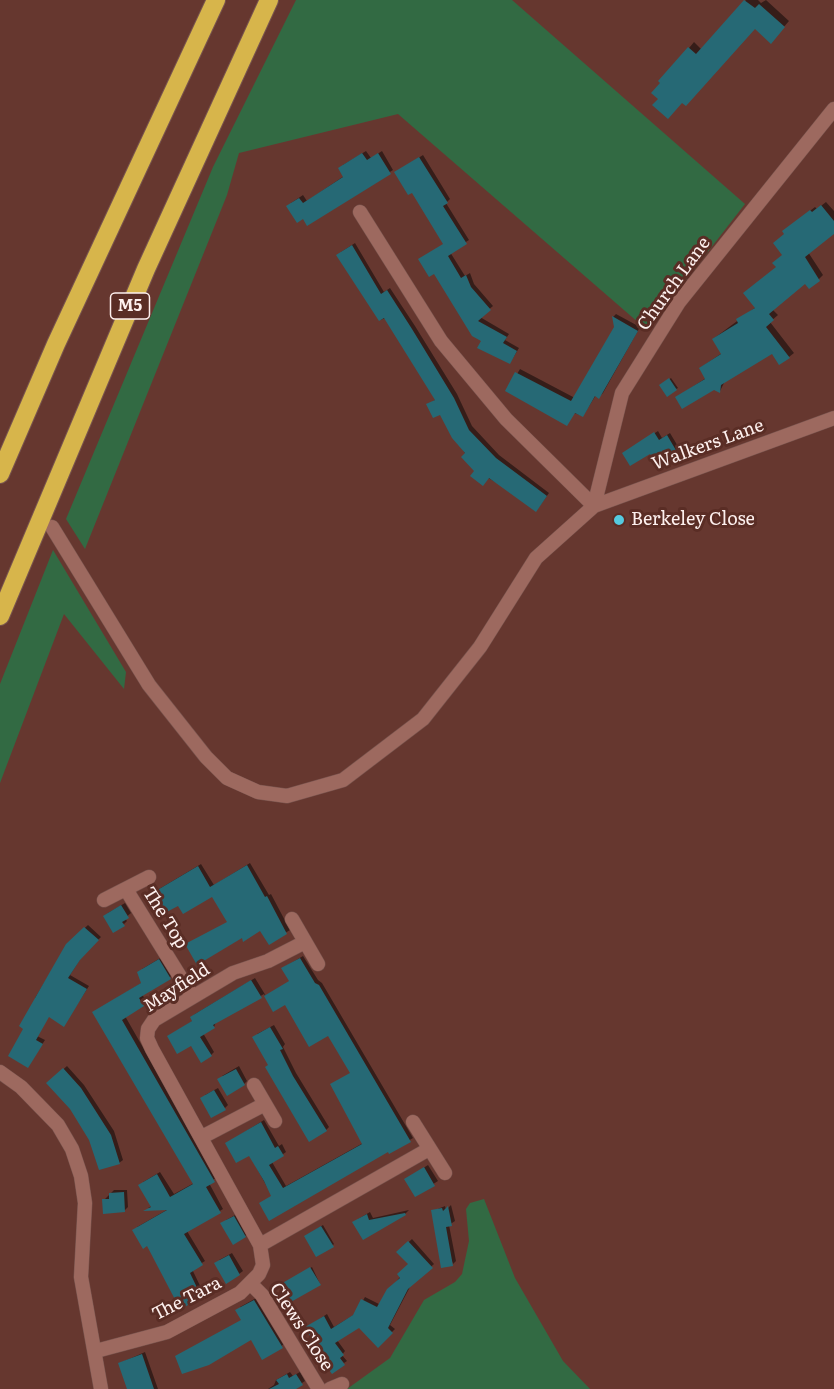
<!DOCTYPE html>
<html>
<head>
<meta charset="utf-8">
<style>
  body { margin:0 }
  canvas { display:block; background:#66372f }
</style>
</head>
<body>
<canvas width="834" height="1389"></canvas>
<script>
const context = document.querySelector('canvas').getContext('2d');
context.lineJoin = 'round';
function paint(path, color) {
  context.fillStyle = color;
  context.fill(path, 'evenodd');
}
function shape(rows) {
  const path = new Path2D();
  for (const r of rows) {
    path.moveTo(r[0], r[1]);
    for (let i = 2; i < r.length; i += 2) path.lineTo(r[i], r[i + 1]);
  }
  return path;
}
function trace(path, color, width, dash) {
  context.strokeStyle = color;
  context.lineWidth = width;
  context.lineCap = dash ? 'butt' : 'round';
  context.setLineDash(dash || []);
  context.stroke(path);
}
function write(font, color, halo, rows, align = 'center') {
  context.font = font + ' Literata,serif';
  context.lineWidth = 6;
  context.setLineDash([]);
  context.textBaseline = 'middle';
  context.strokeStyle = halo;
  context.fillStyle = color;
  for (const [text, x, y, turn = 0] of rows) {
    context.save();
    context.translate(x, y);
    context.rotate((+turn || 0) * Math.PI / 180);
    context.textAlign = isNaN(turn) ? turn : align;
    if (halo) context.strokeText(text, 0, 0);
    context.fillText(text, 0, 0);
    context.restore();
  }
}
paint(shape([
  [296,0,512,0,745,204,647,330,398,114,239,153,227,195,85,549,66,519,213,167],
  [53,550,126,672,124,689,64,614,0,783,0,684],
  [484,1199,515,1278,563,1361,590,1389,347,1389,390,1358,424,1300,455,1282,462,1274,469,1241,466,1209,470,1203]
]), '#326a43');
paint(shape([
  [746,0,758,0,761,3,766,0,789,21,771,42,755,28,683,101,660,98,689,48,694,42,702,50],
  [366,151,371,158,382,151,393,170,308,224,291,203,303,195,307,201,344,176,343,165],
  [423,155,450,199,446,203,469,240,450,252,465,276,470,273,474,284,493,306,480,317,509,334,505,340,519,348,510,363,483,340,435,272,444,244,412,190,396,172],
  [826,202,834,211,834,232,808,252,823,275,819,279,805,282,772,309,778,315,770,322,794,353,789,357,772,352,725,381,720,391,714,389,677,397,706,378,700,368,722,353,713,339,756,307,784,255,789,227,815,207,817,209],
  [355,243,384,292,390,288,415,326,457,394,472,426,499,455,549,493,539,507,476,471,440,413,428,405,436,399,386,318,380,320,341,252],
  [616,314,640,327,603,393,599,397,596,395,583,416,507,391,520,369,575,398,616,328,613,317],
  [671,378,678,388,676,389,661,385],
  [658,431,662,438,670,433,679,448,673,457,627,451],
  [250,863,269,895,271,894,290,930,269,943,261,929,229,921,213,895,178,903,154,892,201,864,214,885],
  [125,903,131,913,125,918,127,921,124,924,108,913],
  [88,925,101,937,83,955,70,975,89,986,64,1025,49,1016,37,1036,45,1040,28,1066,25,1029,37,999,35,998,67,945],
  [303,956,318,980,322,983,413,1138,390,1152,389,1150,272,1196,249,1154,230,1141,264,1120,279,1146,282,1144,286,1152,272,1162,286,1186,363,1143,351,1073,328,1034,286,1003,273,1010,264,994,216,1022,214,1027,203,1033,214,1052,211,1055,169,1036,194,1020,192,1017,195,1014,255,978,266,996,290,981,286,966],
  [162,957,173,975,142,994,146,1001,125,1016,217,1177,209,1183,223,1209,187,1231,205,1261,192,1269,204,1294,201,1297,137,1227,170,1208,148,1208,152,1206,143,1182,160,1172,174,1194,194,1183,94,1012,143,982,142,969],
  [274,1025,285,1044,283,1047,296,1073,329,1127,326,1130,270,1064,257,1034],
  [67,1066,84,1085,114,1131,123,1160,119,1163,90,1139,71,1108,48,1083],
  [239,1066,247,1081,244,1084,222,1076],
  [218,1088,228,1105,225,1108,205,1095],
  [428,1165,438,1181,416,1195,406,1179],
  [114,1190,127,1190,128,1207,124,1211,104,1200],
  [451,1205,455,1221,449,1225,456,1261,453,1264,433,1211,445,1206,446,1210],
  [409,1210,405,1214,363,1238,358,1219,370,1212,373,1218],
  [237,1214,248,1233,245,1236,226,1220],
  [323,1225,334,1244,333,1245,307,1235],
  [412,1239,434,1264,411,1285,390,1325,395,1329,378,1346,359,1326,337,1340,345,1351,342,1355,347,1361,344,1363,307,1327,327,1314,334,1327,355,1314,365,1297,379,1304,410,1264,398,1252],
  [232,1253,243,1271,239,1274,219,1260],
  [312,1267,320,1284,282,1284],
  [258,1297,286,1343,262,1358,242,1319,240,1307],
  [145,1352,158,1389,134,1389,120,1363],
  [290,1372,293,1376,300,1372,305,1381,293,1389,268,1389,274,1385,276,1380]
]), '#0007');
paint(shape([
  [744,0,755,8,759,4,785,27,771,44,755,29,686,106,682,103,668,119,652,105,658,99,651,93,660,83,658,81,688,47,696,54],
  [362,153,367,160,378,153,391,174,307,226,303,219,297,223,286,206,299,198,303,203,343,177,338,168],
  [419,157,448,203,443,206,467,244,448,256,461,278,466,275,471,287,491,310,478,321,507,337,503,343,517,351,510,364,477,348,481,341,472,336,434,274,429,277,418,259,443,244,412,193,408,195,394,172],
  [821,205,834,221,834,234,805,257,820,281,809,289,805,284,769,314,774,320,766,327,790,358,779,365,772,354,721,385,720,393,714,390,682,409,675,397,705,379,699,368,721,354,712,339,738,323,736,319,755,308,743,293,776,267,772,263,782,255,773,243,784,234,782,231,810,210,812,212],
  [352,245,381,294,387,290,412,329,454,398,469,430,496,458,547,496,536,512,489,478,483,486,470,476,474,471,461,457,465,453,452,438,440,415,433,418,426,404,435,400,384,318,379,321,336,255],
  [612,316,638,331,599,399,595,396,583,417,575,413,567,426,505,391,515,372,571,401,614,327],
  [669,378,677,390,667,397,659,385],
  [654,432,659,440,667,435,677,452,672,455,674,458,658,468,650,454,630,466,622,453],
  [247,865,265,897,267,896,287,934,269,945,260,931,243,942,242,938,197,965,185,944,227,922,212,897,183,914,178,906,161,915,149,895,198,866,210,887],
  [121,905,129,918,122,922,125,926,113,933,103,916],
  [84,927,99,940,80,960,68,978,87,989,64,1027,49,1017,36,1040,43,1044,28,1068,8,1056,23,1029,19,1026,66,944],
  [300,958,315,983,319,985,411,1142,389,1154,388,1152,269,1221,259,1203,271,1196,264,1181,249,1156,236,1163,225,1143,261,1122,275,1148,278,1146,284,1156,269,1165,283,1188,362,1144,330,1084,350,1073,328,1036,309,1047,285,1005,273,1012,264,996,289,981,281,968],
  [159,959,171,979,139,998,144,1006,122,1020,215,1182,206,1187,221,1213,184,1234,203,1265,190,1273,202,1298,180,1309,147,1246,143,1249,132,1230,167,1210,143,1211,151,1207,138,1185,157,1174,170,1197,193,1184,92,1012,141,983,137,972],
  [251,980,262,998,213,1025,215,1028,200,1037,212,1056,201,1063,191,1046,177,1054,167,1036,192,1021,190,1017],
  [270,1027,283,1049,280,1050,293,1076,327,1131,309,1142,265,1067,268,1065,252,1037],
  [63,1068,81,1088,111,1135,120,1164,99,1170,89,1140,70,1109,46,1083],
  [236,1069,245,1085,227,1096,217,1079],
  [214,1090,226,1110,211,1118,200,1098],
  [424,1167,435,1186,415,1197,404,1179],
  [124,1192,125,1212,103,1214,102,1199,109,1199,109,1193],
  [448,1206,452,1226,446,1227,453,1266,441,1268,431,1210,442,1208,443,1211],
  [405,1213,406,1215,363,1240,352,1222,367,1214,369,1220],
  [234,1216,246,1237,233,1245,220,1223],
  [321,1226,334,1247,316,1257,304,1236],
  [408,1241,433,1268,408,1289,388,1328,393,1333,378,1348,359,1328,335,1343,344,1355,340,1358,345,1365,332,1374,319,1356,321,1355,305,1327,324,1316,331,1329,353,1315,361,1299,377,1307,387,1289,400,1278,397,1274,408,1264,396,1252],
  [229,1255,240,1275,226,1284,214,1263],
  [310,1267,321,1285,289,1303,279,1285],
  [254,1300,283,1348,262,1360,251,1340,209,1365,182,1374,175,1356,241,1320,235,1310],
  [142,1354,154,1389,127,1389,118,1363],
  [287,1374,289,1378,296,1374,303,1385,296,1389,269,1389,279,1384,276,1380]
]), '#266975');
const street = shape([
  [360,212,441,341,506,419,594,506],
  [594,506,622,393,679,302,834,109],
  [52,527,149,685,206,757,227,778,258,792,287,796,343,780,423,719,480,647,536,558,594,506,834,418],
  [127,891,192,996],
  [104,900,149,877],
  [292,919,318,964],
  [0,1072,21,1087,58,1125,72,1149,81,1176,85,1203,81,1277,101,1389],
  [254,1085,275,1121],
  [413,1122,445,1173],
  [202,1137,265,1104],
  [260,1245,429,1149],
  [251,1284,262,1295,319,1389],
  [96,1351,167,1332,240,1293,259,1274,263,1265,260,1245,152,1049,147,1038,148,1029,154,1020,233,973,268,961,305,942],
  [330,1389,342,1384]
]);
const highway = shape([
  [0,474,56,344,216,0],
  [0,616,146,269,269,0]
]);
trace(street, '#78544e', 15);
trace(highway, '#78544e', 20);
trace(street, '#9d695f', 14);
trace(highway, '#d7b54b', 18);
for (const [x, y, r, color] of [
  [619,520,6,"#55cadf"]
]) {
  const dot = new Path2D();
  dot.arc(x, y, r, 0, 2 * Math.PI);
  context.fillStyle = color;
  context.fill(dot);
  trace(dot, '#5a2d25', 2);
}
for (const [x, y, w] of [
  [130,306,39]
]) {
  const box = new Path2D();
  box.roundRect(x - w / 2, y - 13, w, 26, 4.5);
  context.fillStyle = '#5a2d25';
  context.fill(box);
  trace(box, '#fdf0ee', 1.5);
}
write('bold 16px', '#fdf0ee', null, [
  ["M5",130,306]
]);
write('18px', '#fdf0ee', '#5a2d25', [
  ["Church Lane",674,284,-54],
  ["Walkers Lane",708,445,-20],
  ["The Top",165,918,58],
  ["Mayfield",177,988,-33],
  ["The Tara",187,1299,-27],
  ["Clews Close",301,1327,57]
]);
write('18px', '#fdf0ee', '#5a2d25', [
  ["Berkeley Close",631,520]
], 'left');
</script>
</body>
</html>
